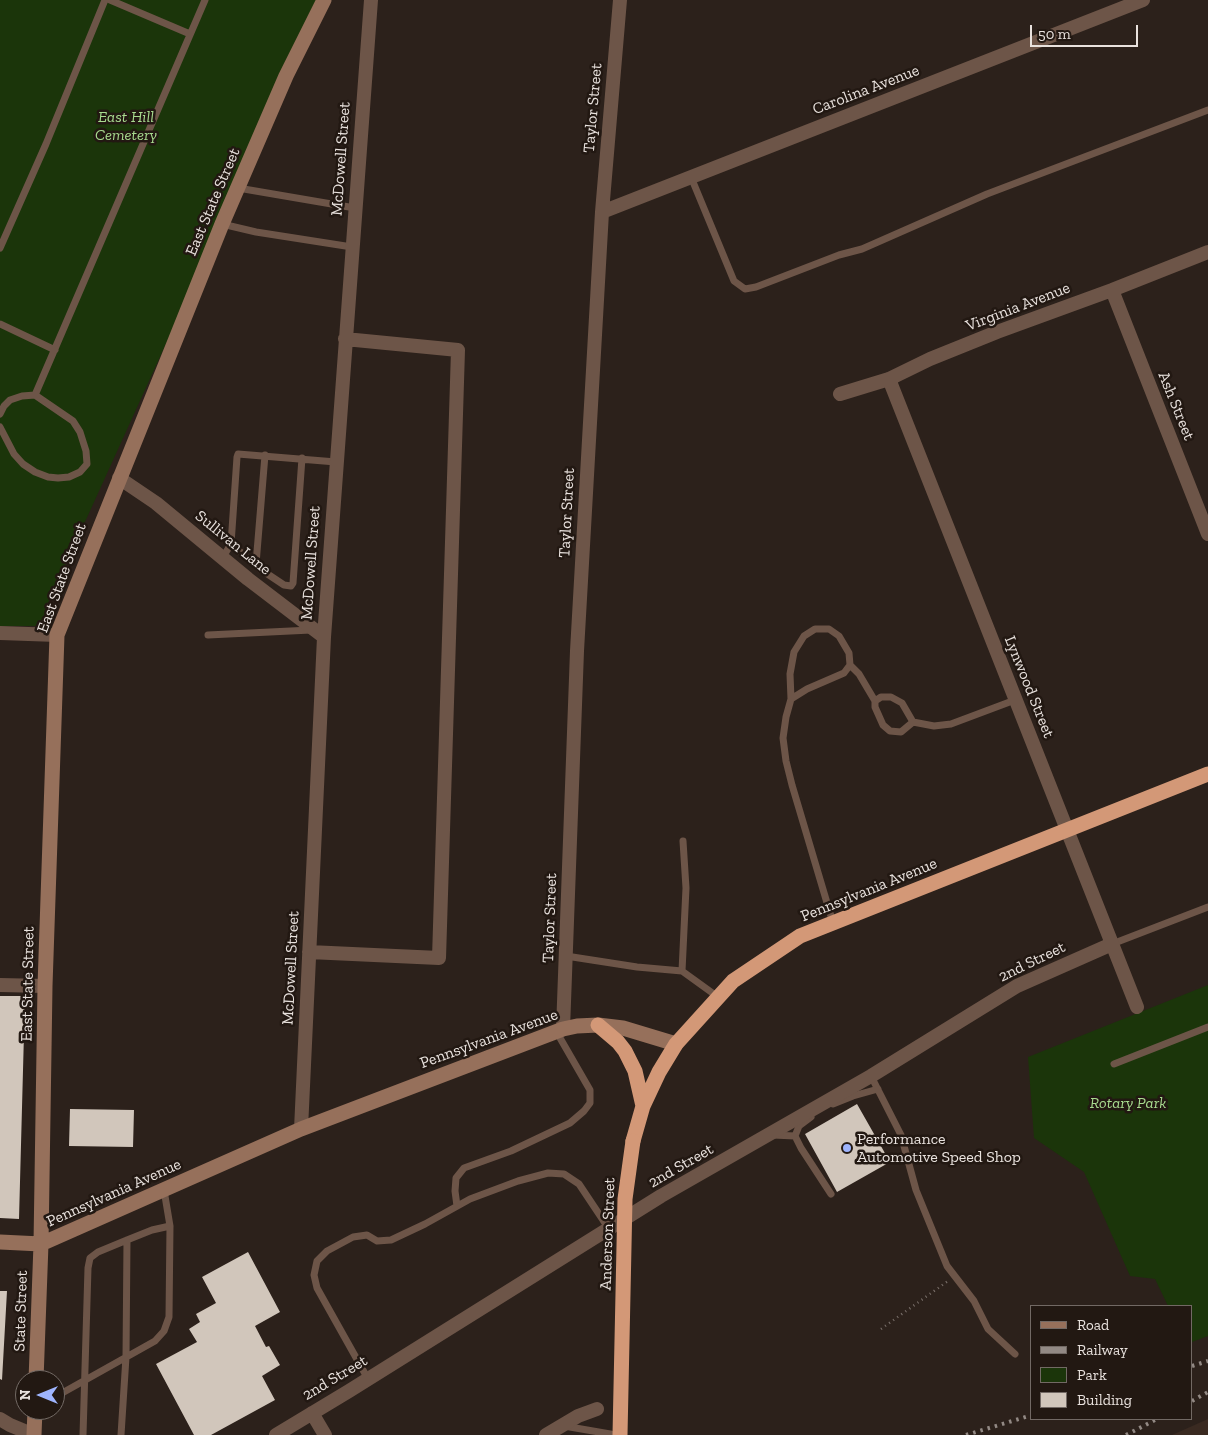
<!DOCTYPE html>
<html>
<head>
<meta charset="utf-8">
<style>
  body { margin:0 }
  #map { position:relative; width:1208px; height:1435px; overflow:hidden; background:#2c211b; font-family:"Zilla Slab",serif }
  canvas { display:block }
  .legend { position:absolute; left:1030px; top:1305px; width:162px; height:115px; box-sizing:border-box; background:#221812; border:1px solid #726964; margin:0; padding:6px 9px; list-style:none; font-size:15px; color:#e9e2de }
  .legend li { display:flex; align-items:center; gap:10px; height:25px }
  .legend b { width:25px; border:1px solid #726964 }
  .north { position:absolute; left:15px; top:1370px; width:50px; height:50px; box-sizing:border-box; background:#221812; border:1px solid #726964; border-radius:50%; rotate:270deg; font-size:14px; font-weight:700; line-height:20px; text-align:center; color:#e9e2de }
  .north::after { content:''; display:block; margin:auto; width:18px; height:22px; background:#9eb4fd; clip-path:polygon(50% 0,100% 100%,50% 72%,0 100%) }
  .scale { position:absolute; left:1030px; top:25px; width:108px; height:22px; box-sizing:border-box; border:2px solid #e9e2de; border-top:0; padding-left:6px; font-size:15px; line-height:18px; white-space:nowrap; color:#e9e2de; -webkit-text-stroke:4px #221812; paint-order:stroke }
</style>
</head>
<body>
<div id="map">
<canvas width="1208" height="1435"></canvas>
<ul class="legend">
<li><b style="height:6px;background:#96705b"></b>Road</li>
<li><b style="height:6px;background:#928984"></b>Railway</li>
<li><b style="height:14px;background:#1b350a"></b>Park</li>
<li><b style="height:14px;background:#d1c6bb"></b>Building</li>
</ul>
<div class="north">N</div>
<div class="scale">50 m</div>
</div>
<script>
const context = document.querySelector('canvas').getContext('2d');
context.lineJoin = 'round';
function paint(path, color) {
  context.fillStyle = color;
  context.fill(path, 'evenodd');
}
function shape(rows) {
  const path = new Path2D();
  for (const r of rows) {
    path.moveTo(r[0], r[1]);
    for (let i = 2; i < r.length; i += 2) path.lineTo(r[i], r[i + 1]);
  }
  return path;
}
function trace(path, color, width, dash) {
  context.strokeStyle = color;
  context.lineWidth = width;
  context.lineCap = dash ? 'butt' : 'round';
  context.setLineDash(dash || []);
  context.stroke(path);
}
function write(font, color, halo, rows, align = 'center') {
  context.font = font + ' "Zilla Slab",serif';
  context.lineWidth = 5;
  context.setLineDash([]);
  context.textBaseline = 'middle';
  context.strokeStyle = halo;
  context.fillStyle = color;
  for (const [text, x, y, turn = 0] of rows) {
    context.save();
    context.translate(x, y);
    context.rotate((+turn || 0) * Math.PI / 180);
    context.textAlign = isNaN(turn) ? turn : align;
    if (halo) context.strokeText(text, 0, 0);
    context.fillText(text, 0, 0);
    context.restore();
  }
}
paint(shape([
  [1208,1419,1208,1435,1172,1435]
]), '#3a2a21');
paint(shape([
  [0,0,322,0,45,610,44,626,0,626],
  [1208,985,1208,1336,1192,1342,1192,1306,1168,1306,1155,1279,1130,1276,1084,1172,1034,1138,1028,1057]
]), '#1b350a');
paint(shape([
  [0,996,25,996,19,1219,0,1218],
  [857,1104,890,1162,837,1192,805,1134],
  [70,1109,134,1110,133,1147,69,1146],
  [248,1252,280,1312,255,1326,266,1347,269,1346,280,1365,262,1376,275,1400,211,1435,194,1435,156,1364,197,1342,189,1329,200,1322,196,1314,216,1303,202,1277],
  [0,1291,7,1291,2,1380,0,1379]
]), '#d1c6bb');
trace(shape([
  [881,1329,948,1281]
]), '#7c726d', 2.5, [1, 4]);
trace(shape([
  [110,0,190,34],
  [691,177,734,281,745,289,756,287,839,255,862,249,987,194,1208,110],
  [238,188,355,208],
  [222,224,256,232,352,247],
  [0,248,46,144,105,0],
  [0,324,55,350],
  [35,395,205,0],
  [0,414,4,406,10,400,22,396,35,395,73,421,80,432,86,451,87,464,80,472,69,477,58,478,48,477,35,472,23,464,14,454,0,427],
  [231,544,260,569,284,585,291,586,293,583,302,458],
  [223,557,231,544,237,457,238,454,336,462],
  [256,564,265,455],
  [208,635,311,630],
  [850,665,859,674,875,701],
  [791,699,790,674,794,652,804,636,815,629,829,629,839,636,849,653,850,665,844,673,807,689,791,699,786,717,783,738,786,761,792,785,833,923],
  [913,722,901,732,890,731,883,725,875,707,875,701,881,697,891,697,902,703,913,722,934,726,951,724,1015,700],
  [1112,944,1208,907],
  [566,956,637,967,682,971,718,997],
  [682,971,686,888,683,841],
  [1114,1064,1208,1027],
  [871,1076,901,1135,916,1190,947,1266,974,1301,988,1329,1015,1354],
  [833,1104,853,1096,878,1089],
  [811,1117,799,1126,795,1136,801,1148,831,1194],
  [773,1135,795,1136],
  [457,1206,455,1191,456,1178,464,1168,511,1151,570,1123,584,1111,590,1103,590,1090,556,1031],
  [368,1379,317,1288,314,1275,317,1261,327,1251,353,1237,367,1235,377,1241,391,1240,425,1224,470,1199,518,1181,548,1173,564,1174,579,1184,609,1229],
  [55,1397,155,1341,164,1331,169,1317,170,1226,164,1190],
  [564,1426,616,1435],
  [83,1435,88,1268,90,1258,98,1252,127,1240,152,1230,170,1226],
  [121,1435,126,1357,127,1240]
]), '#6d5548', 7);
trace(shape([
  [602,212,1143,0],
  [1112,290,1208,534],
  [889,379,1137,1007],
  [840,394,889,379,930,359,997,332,1112,290,1208,252],
  [119,478,156,503,248,579,324,637],
  [0,633,57,635],
  [309,952,439,958,458,350,345,339],
  [0,985,45,986],
  [563,1029,577,651,602,212,620,0],
  [301,1129,324,637,371,0],
  [312,1413,325,1435],
  [0,1419,10,1425,34,1435],
  [276,1435,349,1391,661,1196,871,1076,1017,986,1112,944],
  [546,1435,578,1416,597,1409]
]), '#6d5548', 14);
trace(shape([
  [0,1242,41,1244,301,1129,563,1029,577,1026,598,1025,623,1028,676,1044],
  [36,1380,41,1244,45,986,57,635,222,224,286,76,324,0],
  [34,1435,35,1410]
]), '#96705b', 15);
trace(shape([
  [598,1025,618,1042,625,1051,635,1071,643,1106],
  [633,1141,643,1106,659,1072,676,1044,733,981,800,936,1208,774]
]), '#d39877', 15);
trace(shape([
  [1192,1366,1208,1361],
  [1192,1401,1208,1392],
  [966,1435,1032,1415],
  [1126,1435,1157,1419]
]), '#928984', 4, [2.5, 5]);
trace(shape([
  [620,1435,625,1199,633,1141]
]), '#d39877', 15);
for (const [x, y, r, color] of [
  [847,1148,5,"#9eb4fd"]
]) {
  const dot = new Path2D();
  dot.arc(x, y, r, 0, 2 * Math.PI);
  context.fillStyle = color;
  context.fill(dot);
  trace(dot, '#221812', 2);
}
write('16px', '#e9e2de', '#221812', [
  ["Carolina Avenue",866,90,-21],
  ["Taylor Street",593,108,-85],
  ["McDowell Street",341,159,-86],
  ["East State Street",213,202,-67],
  ["Virginia Avenue",1018,307,-21],
  ["Ash Street",1176,406,68],
  ["Taylor Street",567,513,-87],
  ["Sullivan Lane",233,543,39],
  ["McDowell Street",311,563,-86],
  ["East State Street",62,578,-70],
  ["Lynwood Street",1029,687,68],
  ["Pennsylvania Avenue",869,890,-22],
  ["Taylor Street",550,918,-88],
  ["2nd Street",1032,962,-26],
  ["McDowell Street",291,968,-87],
  ["East State Street",28,984,-89],
  ["Pennsylvania Avenue",489,1039,-20],
  ["2nd Street",681,1166,-30],
  ["Pennsylvania Avenue",114,1193,-24],
  ["Anderson Street",608,1234,-88],
  ["State Street",21,1311,-88],
  ["2nd Street",335,1378,-31]
]);
write('italic 16px', '#a8db8f', '#221812', [
  ["East Hill",126,117],
  ["Cemetery",126,135],
  ["Rotary Park",1128,1103]
]);
write('16px', '#e9e2de', '#221812', [
  ["Performance",857,1139],
  ["Automotive Speed Shop",857,1157]
], 'left');
</script>
</body>
</html>
